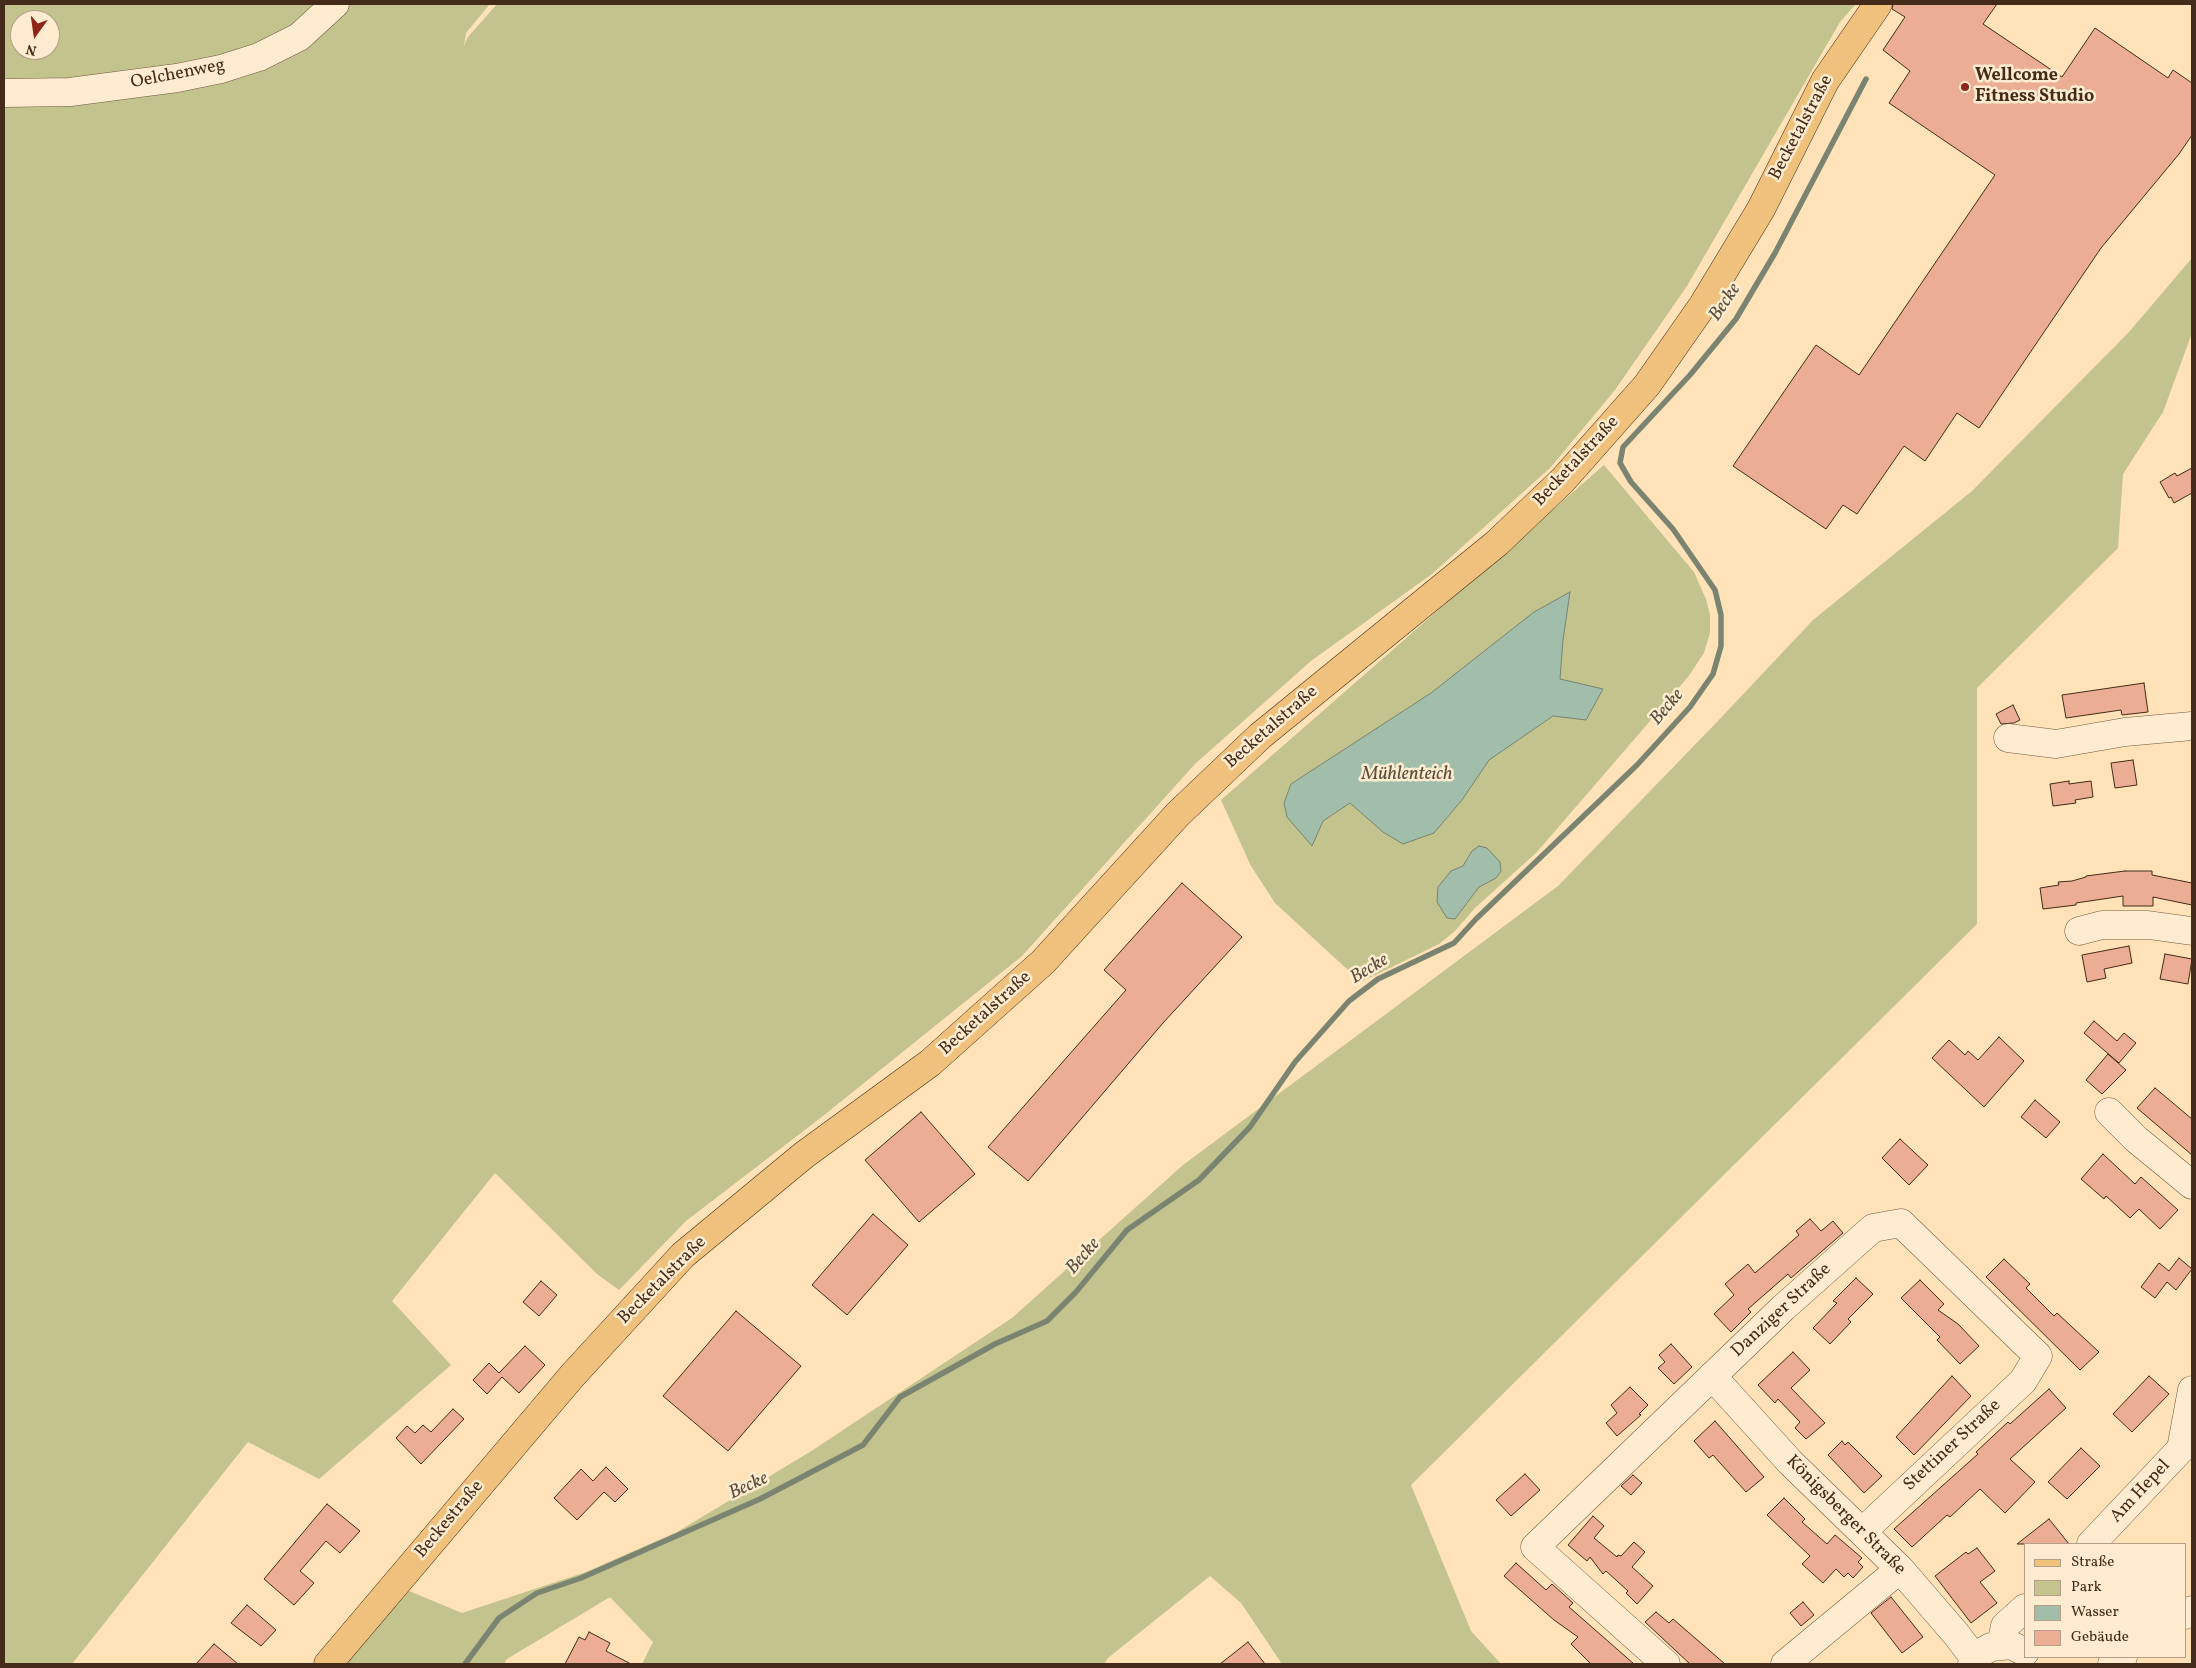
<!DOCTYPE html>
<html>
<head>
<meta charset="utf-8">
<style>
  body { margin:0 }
  #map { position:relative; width:2196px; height:1668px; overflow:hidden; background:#ffe2b7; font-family:Vollkorn,serif }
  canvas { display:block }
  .frame { position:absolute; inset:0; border:5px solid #432a19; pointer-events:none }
  .legend { position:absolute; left:2024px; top:1543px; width:162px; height:115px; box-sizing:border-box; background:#ffecd0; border:1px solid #b49e87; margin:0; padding:6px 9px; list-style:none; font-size:15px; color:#432a19 }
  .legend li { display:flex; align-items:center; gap:10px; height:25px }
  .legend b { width:25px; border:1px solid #b49e87 }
  .north { position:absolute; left:10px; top:10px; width:50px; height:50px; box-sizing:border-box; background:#ffecd0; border:1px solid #b49e87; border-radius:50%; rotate:194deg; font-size:14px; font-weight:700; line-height:20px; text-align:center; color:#432a19 }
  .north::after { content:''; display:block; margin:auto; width:18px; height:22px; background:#8f2418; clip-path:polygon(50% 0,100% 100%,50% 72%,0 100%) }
</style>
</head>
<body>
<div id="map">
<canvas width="2196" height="1668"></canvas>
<div class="frame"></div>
<ul class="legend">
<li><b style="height:6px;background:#f0c17c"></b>Straße</li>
<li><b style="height:14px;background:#c2c38d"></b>Park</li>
<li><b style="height:14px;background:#a1beab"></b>Wasser</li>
<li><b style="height:14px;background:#ebae95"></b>Gebäude</li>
</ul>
<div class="north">N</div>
</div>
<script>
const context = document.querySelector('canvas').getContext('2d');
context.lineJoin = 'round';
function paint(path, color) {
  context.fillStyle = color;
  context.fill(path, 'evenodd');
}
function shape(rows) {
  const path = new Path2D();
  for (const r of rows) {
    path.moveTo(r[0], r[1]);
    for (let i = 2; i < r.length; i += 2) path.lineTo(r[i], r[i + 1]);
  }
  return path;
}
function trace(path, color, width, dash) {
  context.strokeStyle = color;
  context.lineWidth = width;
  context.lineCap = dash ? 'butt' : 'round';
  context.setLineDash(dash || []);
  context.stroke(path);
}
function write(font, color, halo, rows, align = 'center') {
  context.font = font + ' Vollkorn,serif';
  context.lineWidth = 5;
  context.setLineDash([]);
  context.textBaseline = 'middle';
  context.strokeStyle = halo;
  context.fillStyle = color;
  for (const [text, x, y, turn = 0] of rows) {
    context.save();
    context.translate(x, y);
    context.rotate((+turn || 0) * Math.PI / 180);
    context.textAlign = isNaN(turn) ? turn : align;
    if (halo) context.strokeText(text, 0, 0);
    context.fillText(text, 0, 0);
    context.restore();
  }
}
paint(shape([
  [4,4,330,4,259,54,4,91],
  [20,20,50,20,50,50,20,50],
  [337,4,490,4,466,33,464,46,468,37,497,4,1856,4,1840,22,1687,286,1615,390,1551,467,1432,574,1311,661,1195,764,1022,956,823,1116,686,1221,619,1290,597,1274,495,1173,392,1301,451,1365,319,1479,248,1442,72,1664,4,1664,4,95,221,71],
  [2192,258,2192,333,2163,412,2123,474,2118,548,1977,688,1977,924,1411,1485,1471,1631,1501,1664,1282,1664,1241,1603,1210,1576,1108,1658,1104,1664,642,1664,653,1642,610,1597,507,1659,504,1664,344,1664,409,1591,462,1613,586,1572,677,1532,813,1450,1012,1318,1183,1165,1558,886,1717,722,1813,620,1972,491,2129,332],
  [1604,465,1694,572,1706,599,1710,615,1710,633,1704,653,1688,677,1537,852,1475,908,1455,931,1439,944,1361,982,1275,903,1251,866,1221,800]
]), '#c2c38d');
const water = shape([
  [1570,592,1563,640,1560,679,1603,689,1586,720,1553,716,1489,760,1462,800,1434,833,1403,844,1383,832,1350,803,1323,821,1312,846,1287,817,1284,803,1291,784,1431,693,1534,612,1570,592],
  [1479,846,1487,848,1500,862,1501,871,1496,878,1479,887,1455,919,1447,918,1437,902,1438,887,1451,871,1463,866,1472,851,1479,846]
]);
paint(water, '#a1beab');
trace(water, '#7b8371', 1);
trace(shape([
  [465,1664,499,1618,537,1593,581,1578,760,1499,863,1445,900,1397,995,1344,1047,1321,1076,1292,1127,1230,1199,1180,1250,1127,1295,1062,1349,1001,1378,979,1454,943,1476,919,1637,765,1690,707,1713,674,1721,646,1721,615,1715,590,1673,529,1631,482,1620,463,1623,447,1690,375,1736,319,1775,253,1866,79]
]), '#7b8371', 5.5);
const building = shape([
  [1893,4,1997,4,1983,24,2062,77,2095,28,2168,78,2173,70,2192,83,2192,135,2179,154,2101,248,1979,428,1957,413,1925,461,1904,446,1857,514,1843,505,1826,529,1733,466,1816,345,1859,375,1995,175,1889,103,1910,71,1883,50,1905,17,1892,9,1893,4],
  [2192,468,2192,493,2174,503,2171,497,2169,498,2160,482,2175,473,2177,476,2192,468],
  [2144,683,2148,712,2122,715,2121,710,2066,718,2062,695,2144,683],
  [2013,705,2020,720,2014,723,2001,724,1996,714,2013,705],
  [2133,760,2137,785,2115,788,2111,763,2133,760],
  [2069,781,2069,784,2091,781,2093,797,2075,800,2076,803,2053,806,2050,784,2069,781],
  [2125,871,2152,871,2152,875,2192,883,2192,905,2153,897,2153,906,2123,906,2123,896,2076,903,2076,905,2043,909,2040,888,2059,885,2058,882,2072,881,2086,877,2086,876,2125,871],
  [1182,883,1242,937,1163,1023,1028,1181,988,1147,1126,990,1104,970,1182,883],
  [2129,946,2132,963,2104,969,2106,978,2087,982,2082,955,2129,946],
  [2165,954,2192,959,2188,984,2160,979,2165,954],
  [2094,1021,2117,1041,2124,1033,2136,1043,2119,1063,2084,1033,2094,1021],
  [1999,1037,2024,1061,1984,1107,1932,1058,1949,1040,1965,1055,1968,1051,1978,1060,1999,1037],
  [2108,1054,2126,1070,2102,1094,2086,1080,2108,1054],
  [2155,1088,2192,1119,2192,1155,2137,1108,2155,1088],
  [2035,1100,2060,1122,2046,1138,2021,1117,2035,1100],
  [921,1112,975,1174,919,1222,865,1160,921,1112],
  [1900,1139,1928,1165,1909,1185,1882,1158,1900,1139],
  [2103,1154,2135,1184,2141,1177,2178,1210,2160,1229,2139,1209,2130,1218,2106,1196,2104,1199,2081,1179,2103,1154],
  [873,1214,908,1245,847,1315,812,1285,873,1214],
  [1810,1219,1821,1231,1833,1221,1843,1233,1791,1278,1788,1274,1748,1309,1751,1312,1731,1332,1714,1314,1734,1295,1725,1284,1748,1264,1755,1273,1799,1235,1796,1231,1810,1219],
  [2179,1258,2192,1269,2176,1290,2167,1282,2155,1298,2141,1287,2159,1263,2169,1271,2179,1258],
  [2004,1259,2030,1284,2026,1288,2054,1316,2057,1313,2099,1352,2080,1370,1986,1277,2004,1259],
  [1856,1278,1873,1294,1848,1319,1851,1322,1830,1344,1813,1328,1837,1303,1833,1301,1856,1278],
  [1920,1280,1944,1304,1938,1310,1958,1324,1979,1346,1960,1364,1937,1340,1940,1337,1901,1298,1920,1280],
  [541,1281,557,1295,539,1316,523,1302,541,1281],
  [736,1311,801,1366,728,1451,663,1396,736,1311],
  [1671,1344,1692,1367,1674,1384,1658,1368,1665,1362,1659,1355,1671,1344],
  [525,1346,545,1365,519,1393,502,1377,487,1394,473,1380,489,1363,499,1373,525,1346],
  [1793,1352,1810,1370,1791,1388,1825,1423,1806,1439,1795,1428,1800,1422,1778,1399,1775,1403,1758,1385,1793,1352],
  [1952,1376,1971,1396,1914,1455,1896,1437,1952,1376],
  [2149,1376,2169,1394,2132,1432,2113,1414,2149,1376],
  [1630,1387,1648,1405,1639,1414,1641,1415,1617,1436,1606,1423,1617,1413,1611,1405,1630,1387],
  [2049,1389,2066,1408,2010,1459,2035,1482,2005,1513,1980,1489,1950,1517,1947,1515,1912,1547,1894,1529,1978,1454,1976,1452,2008,1422,2010,1424,2049,1389],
  [453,1409,464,1419,421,1464,396,1438,407,1426,415,1433,423,1425,431,1432,453,1409],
  [1715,1421,1764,1477,1746,1492,1713,1455,1709,1458,1694,1441,1715,1421],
  [1842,1441,1845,1445,1848,1442,1882,1476,1864,1493,1828,1455,1842,1441],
  [2081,1448,2100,1466,2067,1499,2048,1482,2081,1448],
  [606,1467,628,1489,615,1502,604,1492,577,1520,554,1498,581,1469,593,1481,606,1467],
  [1525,1474,1540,1490,1511,1516,1496,1500,1525,1474],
  [1633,1475,1642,1483,1631,1495,1621,1486,1633,1475],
  [1784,1498,1805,1519,1802,1522,1827,1544,1835,1535,1862,1558,1858,1562,1863,1567,1853,1578,1848,1573,1844,1577,1836,1569,1823,1583,1802,1564,1810,1556,1767,1515,1784,1498],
  [327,1504,360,1531,340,1553,326,1541,300,1571,314,1583,294,1605,264,1579,327,1504],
  [1593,1516,1604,1526,1594,1538,1617,1557,1618,1555,1621,1556,1634,1542,1645,1552,1632,1567,1653,1586,1637,1604,1626,1593,1628,1591,1606,1571,1603,1574,1590,1557,1587,1561,1568,1545,1593,1516],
  [2049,1519,2069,1544,2017,1544,2049,1519],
  [1977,1548,1995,1571,1980,1582,1997,1603,1971,1623,1935,1576,1966,1552,1968,1554,1977,1548],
  [1516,1563,1546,1590,1552,1584,1573,1603,1569,1607,1634,1664,1591,1664,1571,1644,1578,1637,1554,1620,1504,1576,1516,1563],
  [1891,1597,1923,1637,1902,1653,1871,1613,1891,1597],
  [1803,1602,1814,1615,1801,1626,1790,1613,1803,1602],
  [247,1605,276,1630,261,1646,231,1623,247,1605],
  [1656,1612,1669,1623,1673,1619,1725,1664,1690,1664,1645,1622,1656,1612],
  [589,1632,610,1643,606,1651,631,1664,565,1664,579,1637,585,1640,589,1632],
  [1248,1642,1265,1664,1220,1664,1248,1642],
  [214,1644,238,1664,196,1664,214,1644]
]);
paint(building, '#ebae95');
trace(building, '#432a19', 1);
const minor = shape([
  [4,93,70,92,177,78,221,69,259,57,299,37,335,4],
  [2008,738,2056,744,2125,732,2192,726],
  [2079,931,2102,925,2148,925,2192,931],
  [2109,1112,2136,1139,2192,1185],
  [1712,1376,1790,1462,1900,1569,1956,1634,1975,1659],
  [2181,1449,2192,1390],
  [2091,1544,2181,1449,2192,1441],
  [2185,1615,2192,1610],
  [2001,1645,2005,1626,2025,1608],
  [1666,1664,1535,1547,1783,1308,1873,1228,1901,1223,2038,1356,2023,1381,1863,1531],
  [1785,1664,1900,1569],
  [1972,1664,1982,1652,1991,1647,2011,1645,2025,1652],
  [2112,1664,2123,1657]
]);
const major = shape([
  [328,1664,572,1376,683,1255,804,1155,930,1063,1043,962,1178,814,1260,736,1497,543,1563,480,1647,385,1703,305,1761,209,1825,81,1878,4]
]);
trace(minor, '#725840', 29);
trace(major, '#432a19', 29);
trace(minor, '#ffecd0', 28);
trace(major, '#f0c17c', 28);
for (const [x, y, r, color] of [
  [1965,87,5,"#8f2418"]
]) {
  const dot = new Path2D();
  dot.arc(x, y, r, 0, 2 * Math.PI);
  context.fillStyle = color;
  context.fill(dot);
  trace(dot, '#ffecd0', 2);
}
write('18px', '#432a19', '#ffecd0', [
  ["Oelchenweg",178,75,-11],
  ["Becketalstraße",1802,128,-62],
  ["Becketalstraße",1577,462,-47],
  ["Becketalstraße",1272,728,-41],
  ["Becketalstraße",986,1014,-42],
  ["Becketalstraße",663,1281,-45],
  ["Danziger Straße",1782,1311,-43],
  ["Stettiner Straße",1953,1446,-43],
  ["Am Hepel",2141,1492,-47],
  ["Königsberger Straße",1845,1516,45],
  ["Beckestraße",450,1520,-50]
]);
write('bold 18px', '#432a19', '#ffecd0', [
  ["Wellcome",1975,77],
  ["Fitness Studio",1975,98]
], 'left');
write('italic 19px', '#5a4f3e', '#ffecd0', [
  ["Becke",1726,303,-56],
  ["Becke",1668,708,-50],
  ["Mühlenteich",1407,776],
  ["Becke",1370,970,-31],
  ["Becke",1084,1257,-49],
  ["Becke",749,1487,-25]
]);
</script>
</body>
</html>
